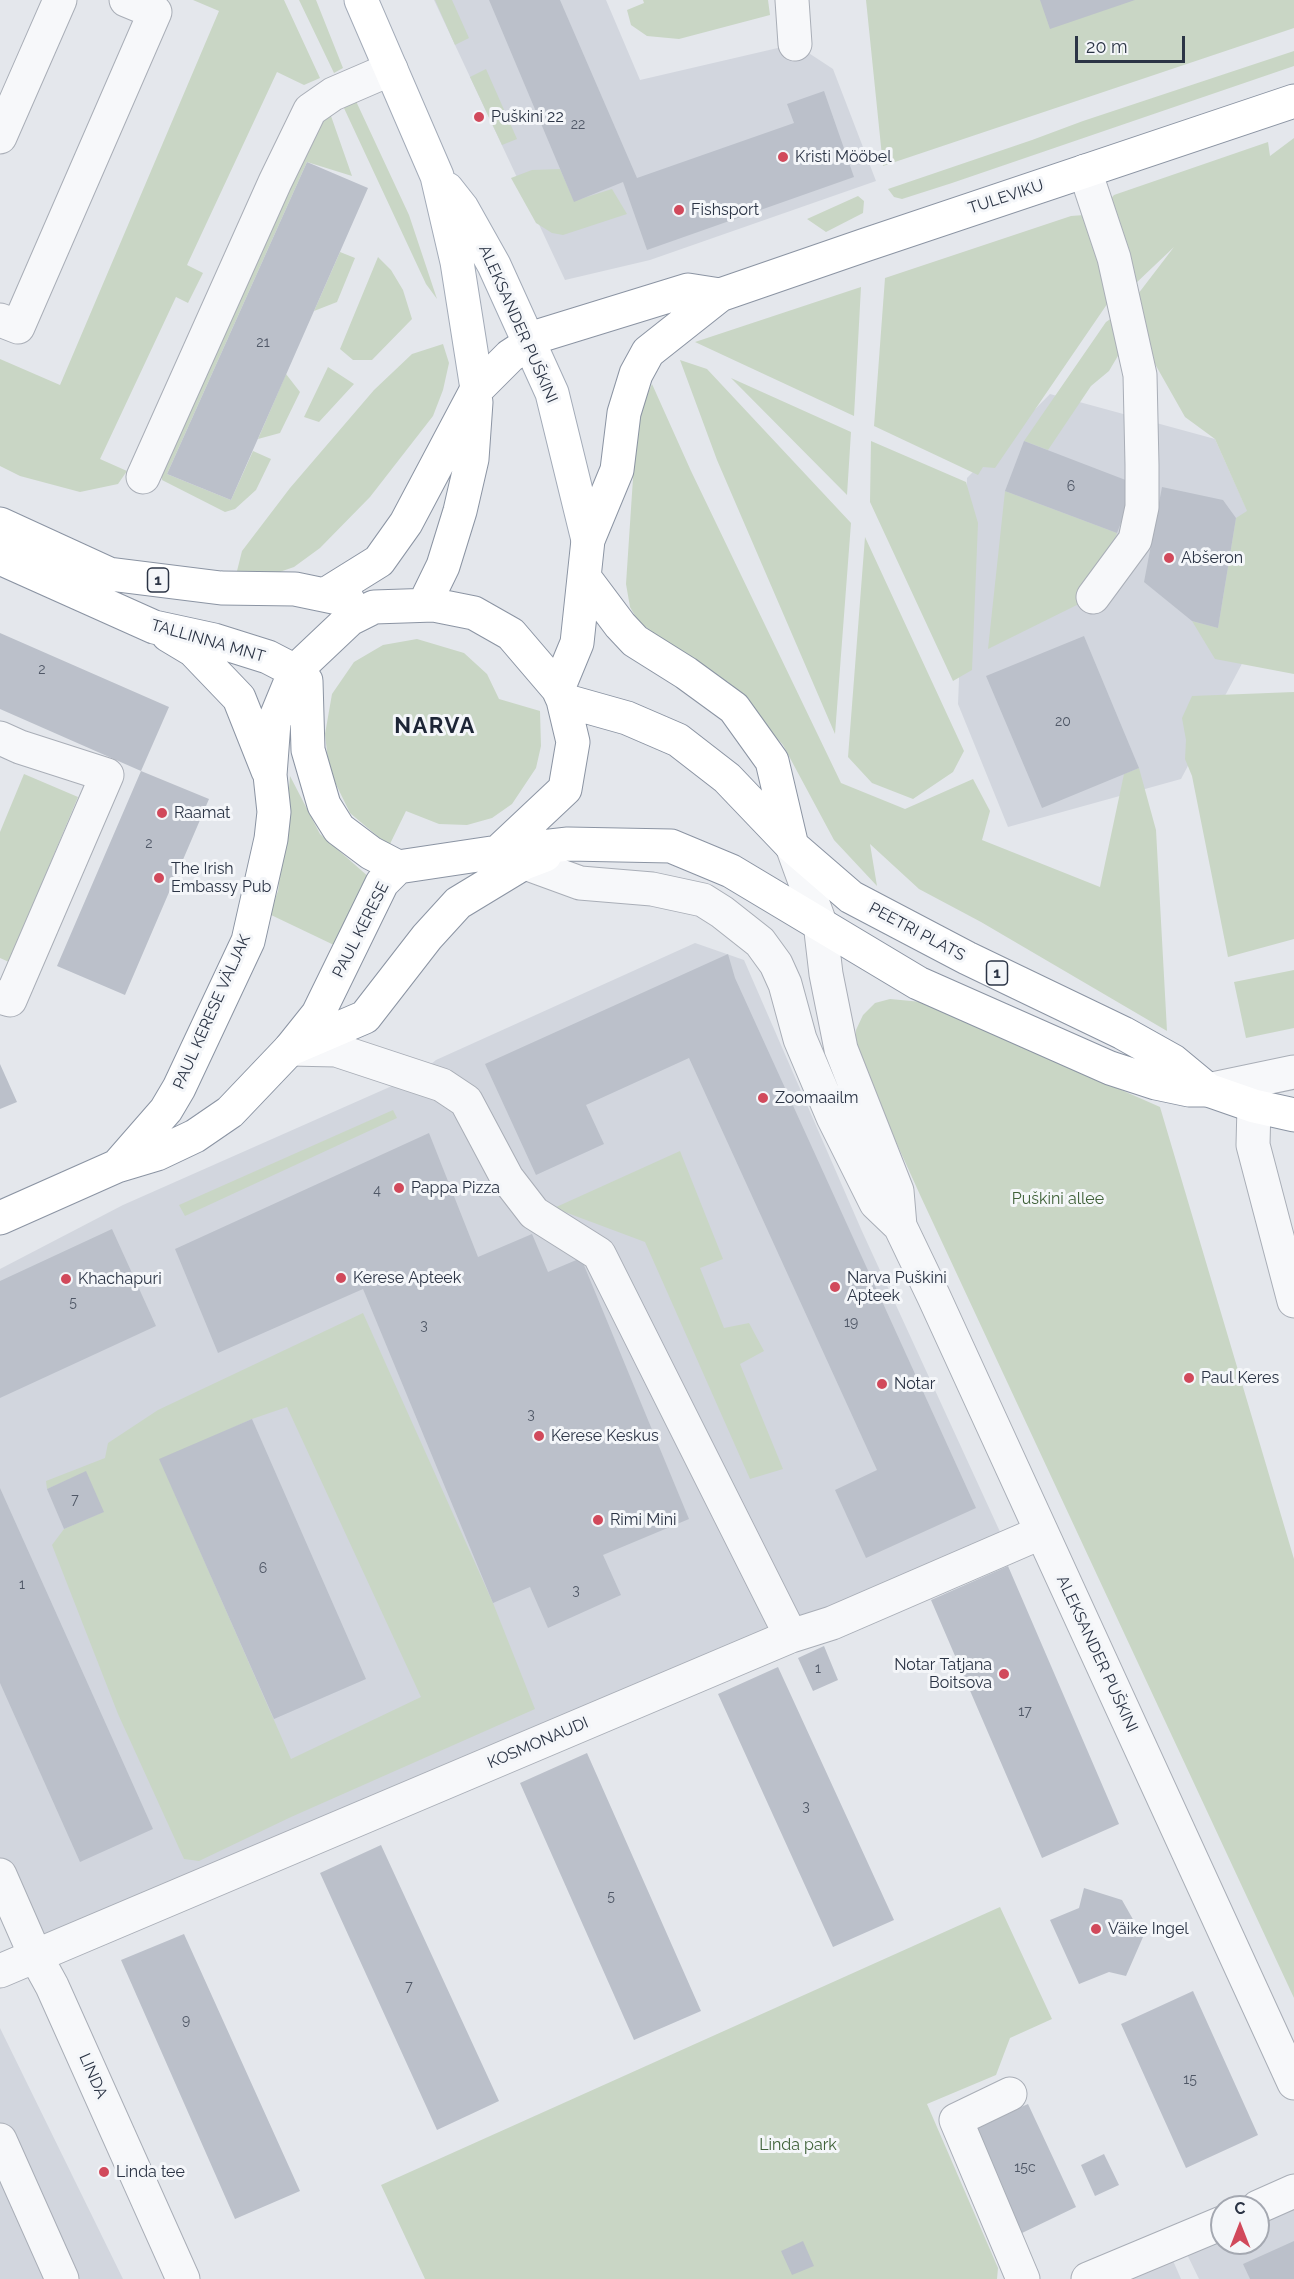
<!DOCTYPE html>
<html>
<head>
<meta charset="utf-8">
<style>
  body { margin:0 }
  #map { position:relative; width:1294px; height:2279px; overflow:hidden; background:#e4e7ec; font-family:Raleway,sans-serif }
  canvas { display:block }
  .north { position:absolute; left:1210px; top:2195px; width:60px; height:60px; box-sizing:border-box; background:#f4f6f9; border:2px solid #a4a8b1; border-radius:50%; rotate:0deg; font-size:16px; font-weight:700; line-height:24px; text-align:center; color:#2b3445 }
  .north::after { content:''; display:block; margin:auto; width:21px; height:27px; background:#d1495b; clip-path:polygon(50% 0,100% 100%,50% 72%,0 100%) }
  .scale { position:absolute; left:1075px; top:36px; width:110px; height:27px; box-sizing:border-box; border:3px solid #2b3445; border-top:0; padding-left:8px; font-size:18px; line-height:21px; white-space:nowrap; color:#2b3445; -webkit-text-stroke:4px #f4f6f9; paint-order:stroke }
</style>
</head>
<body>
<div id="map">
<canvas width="1294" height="2279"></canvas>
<div class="north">С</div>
<div class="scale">20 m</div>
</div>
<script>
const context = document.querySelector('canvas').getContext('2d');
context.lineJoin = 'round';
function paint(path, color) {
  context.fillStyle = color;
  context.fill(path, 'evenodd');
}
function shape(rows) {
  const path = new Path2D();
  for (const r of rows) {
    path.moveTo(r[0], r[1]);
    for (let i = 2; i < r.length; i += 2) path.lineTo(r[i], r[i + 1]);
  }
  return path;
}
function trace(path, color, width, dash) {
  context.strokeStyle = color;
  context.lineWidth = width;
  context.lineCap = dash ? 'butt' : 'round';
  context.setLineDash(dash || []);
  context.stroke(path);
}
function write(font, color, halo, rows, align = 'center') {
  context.font = font + ' Raleway,sans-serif';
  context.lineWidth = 6;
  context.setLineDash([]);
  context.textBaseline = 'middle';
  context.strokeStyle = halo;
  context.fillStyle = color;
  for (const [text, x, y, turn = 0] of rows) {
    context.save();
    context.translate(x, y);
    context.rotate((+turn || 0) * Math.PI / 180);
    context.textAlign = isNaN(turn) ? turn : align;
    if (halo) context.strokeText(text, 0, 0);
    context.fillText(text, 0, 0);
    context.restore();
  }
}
paint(shape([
  [434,0,606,0,640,80,795,44,833,69,876,181,650,260,565,280],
  [1050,394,1215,439,1282,588,1181,779,1008,827,958,704,967,478],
  [695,943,744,960,861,1229,1007,1547,35,1955,0,1875,0,1269,123,1205,419,1074,436,1060],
  [0,2028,123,2279,0,2279],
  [1294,2201,1294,2279,1199,2279,1181,2242,1222,2228,1222,2243,1258,2243,1258,2214],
  [1171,2256,1181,2279,1118,2279]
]), '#d2d6de');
paint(shape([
  [193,0,284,0,320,78,304,85,277,72,187,265,203,273,188,303,176,297,100,459,127,471,118,484,80,492,20,476,0,466,0,359,60,385,219,11],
  [299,0,316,0,343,68,334,73],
  [435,0,452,0,469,38,455,45],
  [643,0,768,0,770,15,679,39,647,36,631,25,627,10,644,3],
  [866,0,1294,0,1294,28,883,166],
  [1294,51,1294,66,952,183,902,199,894,197,888,189,1032,140,1083,121],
  [486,69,517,139,502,145,470,77],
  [355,99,409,215,437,299,426,284,343,106],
  [323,116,331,116,352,176,307,162,167,474,231,500,253,451,271,459,256,490,235,509,225,512,162,480,162,469],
  [1294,138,1294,674,1215,659,1192,621,1218,628,1236,518,1247,511,1215,439,1185,417,1155,364,1138,294,1174,247,1134,285,1107,203,1114,195,1268,142,1270,156],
  [560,169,574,201,612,189,627,214,563,235,552,233,536,223,511,178,532,170],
  [858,196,864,201,863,213,826,232,807,219],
  [1084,215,1114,294,995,468,983,467,978,475,874,426,885,278,1071,216],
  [340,252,355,258,337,302,314,311],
  [378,257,391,270,403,290,412,319,372,360,353,360,340,349],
  [861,287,854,416,695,342],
  [1122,311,1122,349,1109,371,1091,386,1048,450,1024,441,1106,322],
  [443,344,449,363,443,390,433,416,370,497,320,548,294,567,262,578,237,571,242,551,290,488,374,390,412,354],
  [680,360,707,369,851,523,835,734,717,460],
  [328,367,354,384,319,422,304,417],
  [286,374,300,392,280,433,258,439],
  [731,378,851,432,847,495],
  [652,384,691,471,841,783,905,809,973,779,990,811,982,840,1100,887,1124,774,1139,768,1156,830,1167,1031,981,922,919,889,870,844,877,886,834,840,783,745,728,682,675,650,638,621,630,607,626,584,637,418],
  [871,441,966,482,978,523,972,670,953,681,870,502],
  [1005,491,1117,533,1093,597,988,649],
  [865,537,964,751,953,772,913,799,872,783,848,757],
  [417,639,464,653,487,674,499,699,540,711,541,746,536,768,512,804,492,818,467,825,439,824,406,811,389,846,350,813,329,770,325,734,332,694,354,662,383,645],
  [1294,692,1294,939,1228,957,1192,776,1185,759,1186,740,1182,718,1192,696],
  [24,774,78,797,9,962,0,958,0,832],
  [290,776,320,834,370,878,336,946,269,914,278,891,285,837],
  [1294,970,1294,1028,1246,1038,1234,982],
  [890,999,922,1002,1160,1107,1294,1559,1294,1998,921,1197,857,1056,855,1045,856,1030,863,1015,875,1003],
  [393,1110,397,1118,185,1216,179,1205],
  [680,1151,723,1259,700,1268,724,1328,749,1323,764,1351,740,1364,783,1469,750,1479,645,1242,554,1208],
  [363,1313,493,1603,535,1709,291,1817,199,1861,184,1859,118,1714,52,1545,64,1529,103,1512,86,1472,47,1489,46,1481,105,1458,108,1443,158,1410],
  [287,1407,421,1697,291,1759,160,1460,252,1419],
  [1000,1907,1052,2019,1010,2038,996,2075,927,2104,998,2268,997,2279,425,2279,381,2185]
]), '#c9d6c5');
paint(shape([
  [489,0,560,0,637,178,794,123,787,104,824,91,854,177,647,250,623,182,574,202],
  [1040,0,1135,0,1050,29],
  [307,162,368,188,231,500,167,474],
  [1024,441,1136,484,1117,533,1005,491],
  [1162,487,1223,500,1236,518,1218,628,1192,621,1144,582],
  [0,633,169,707,141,771,0,709],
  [1084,636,1139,768,1042,808,986,676],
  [141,771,209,799,125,995,57,966],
  [728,954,735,978,976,1508,866,1558,835,1490,877,1470,689,1058,586,1105,604,1144,536,1175,485,1064],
  [0,1064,17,1102,0,1109],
  [429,1133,478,1257,532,1234,548,1272,581,1258,689,1519,603,1555,621,1595,548,1628,530,1587,493,1603,363,1289,218,1353,175,1249],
  [112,1229,156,1326,0,1398,0,1281],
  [252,1419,366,1679,274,1719,159,1459],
  [86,1471,104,1512,64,1529,47,1489],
  [0,1488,153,1829,80,1862,0,1683],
  [1008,1566,1119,1824,1042,1858,931,1600],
  [824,1646,838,1680,813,1691,798,1658],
  [778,1667,894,1920,833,1947,718,1694],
  [587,1753,701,2011,634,2040,520,1783],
  [381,1845,499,2101,437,2130,320,1873],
  [1084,1888,1122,1900,1143,1937,1126,1976,1109,1972,1079,1984,1050,1920,1079,1908],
  [184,1934,300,2191,235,2219,121,1960],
  [1193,1991,1258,2135,1186,2168,1121,2024],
  [1028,2104,1076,2207,1022,2233,974,2128],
  [1104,2154,1119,2185,1095,2196,1081,2165],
  [803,2241,814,2266,792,2275,781,2251],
  [1294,2241,1294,2279,1250,2279,1243,2264]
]), '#bbc0ca');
const minor = shape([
  [792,0,795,44],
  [0,137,60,0],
  [1085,171,1114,258,1140,375,1142,465,1142,507,1135,540,1093,597],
  [0,320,18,327,155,12,126,0],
  [143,477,275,182,310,110,333,94,391,69],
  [0,738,20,747,107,775,10,1000,0,997],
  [792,846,820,923,826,974,841,1049,897,1191,900,1226],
  [506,856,580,883,652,889,703,900,722,912,760,942,776,964,785,984,800,1039,833,1117,876,1203,900,1226,934,1297,1294,2083],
  [290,1049,336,1050,442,1085,466,1101,507,1178,534,1213,599,1254,791,1636],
  [1208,1090,1294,1072],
  [1254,1106,1253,1145,1294,1301],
  [0,1875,35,1955,52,1986,183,2279],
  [0,1971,791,1636,832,1623,1040,1533],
  [1010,2094,956,2120,1023,2279],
  [0,2140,62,2279],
  [1258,2207,1294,2191],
  [1088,2279,1222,2223]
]);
const major = shape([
  [361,0,437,176,457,262,477,389],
  [447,189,462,208,494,265,552,393,588,540]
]);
const highway = shape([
  [0,524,109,574,221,588,295,589,348,600],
  [0,558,154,627,214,640,268,657,295,671,306,681,308,750,324,805,339,829,371,853,398,867],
  [584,577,620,625,635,641,686,673,734,708,772,761,791,842],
  [326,594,379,561,406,523,477,389,510,356,542,335,688,290,720,295],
  [424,605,443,566,460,511,472,459,476,402],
  [168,635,193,650,239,698,268,771],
  [558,689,577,643,588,540,617,470,624,413,636,374,648,352,720,295,865,245,1294,101],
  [563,700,627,718,678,740,727,778,792,846,851,897,967,958,1123,1033,1173,1061,1208,1090,1254,1106,1294,1115],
  [295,1047,365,1017,427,937,458,903,524,863,545,855],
  [118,1165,166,1110,179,1088,248,941,271,839,274,812,270,775,274,722,295,671,350,619,374,607,434,605,474,613,511,634,558,689,563,700,573,742,565,789,498,852],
  [0,1218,117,1166,157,1154,195,1136,230,1112,290,1049,318,1014,382,883,398,867,498,852,568,844,671,846,731,871,918,983,1110,1068,1156,1083,1189,1090,1208,1090]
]);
trace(minor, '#a9aeb7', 35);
trace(major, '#a3abb8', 35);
trace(highway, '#8b94a3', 35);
trace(minor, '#f7f8fa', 33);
trace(major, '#fff', 33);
trace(highway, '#fff', 33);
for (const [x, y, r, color] of [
  [479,117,6,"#d1495b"],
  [783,157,6,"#d1495b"],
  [679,210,6,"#d1495b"],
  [1169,558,6,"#d1495b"],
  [162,813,6,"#d1495b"],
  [159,878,6,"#d1495b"],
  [763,1098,6,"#d1495b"],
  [399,1188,6,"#d1495b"],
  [341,1278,6,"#d1495b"],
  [66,1279,6,"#d1495b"],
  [835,1287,6,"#d1495b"],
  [1189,1378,6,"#d1495b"],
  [882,1384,6,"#d1495b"],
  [539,1436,6,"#d1495b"],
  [598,1520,6,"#d1495b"],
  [1004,1674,6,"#d1495b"],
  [1096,1929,6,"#d1495b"],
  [104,2172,6,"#d1495b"]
]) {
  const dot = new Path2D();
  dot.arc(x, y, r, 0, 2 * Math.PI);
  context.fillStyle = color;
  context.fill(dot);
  trace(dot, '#f4f6f9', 2);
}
write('14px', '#4f5766', null, [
  ["22",578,125],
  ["21",263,343],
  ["6",1071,487],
  ["2",42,670],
  ["20",1063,722],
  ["2",149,844],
  ["4",377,1191],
  ["5",73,1303],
  ["19",851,1323],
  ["3",424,1326],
  ["3",531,1415],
  ["7",75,1500],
  ["6",263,1569],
  ["1",22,1585],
  ["3",576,1591],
  ["1",818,1669],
  ["17",1025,1712],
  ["3",806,1807],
  ["5",611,1897],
  ["7",409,1987],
  ["9",186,2021],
  ["15",1190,2080],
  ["15c",1025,2168]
]);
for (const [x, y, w] of [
  [158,580,21],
  [997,973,21]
]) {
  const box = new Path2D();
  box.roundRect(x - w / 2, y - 12, w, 24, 4.5);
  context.fillStyle = '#f4f6f9';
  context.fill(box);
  trace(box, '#2b3445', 1.5);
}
write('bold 15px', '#2b3445', null, [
  ["1",158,580],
  ["1",997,973]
]);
write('16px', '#2b3445', '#f4f6f9', [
  ["Puškini 22",491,117],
  ["Kristi Mööbel",795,157],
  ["Fishsport",691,210],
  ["Abšeron",1181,558],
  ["Raamat",174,813],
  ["The Irish",171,869],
  ["Embassy Pub",171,887],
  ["Zoomaailm",775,1098],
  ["Pappa Pizza",411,1188],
  ["Kerese Apteek",353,1278],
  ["Narva Puškini",847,1278],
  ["Apteek",847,1296],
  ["Khachapuri",78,1279],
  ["Paul Keres",1201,1378],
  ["Notar",894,1384],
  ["Kerese Keskus",551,1436],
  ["Rimi Mini",610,1520],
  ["Notar Tatjana",992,1665,"right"],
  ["Boitsova",992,1683,"right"],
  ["Väike Ingel",1108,1929],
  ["Linda tee",116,2172]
], 'left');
write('16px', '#2b3445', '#f4f6f9', [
  ["TULEVIKU",1006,197,-18],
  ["ALEKSANDER PUŠKINI",518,324,66],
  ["TALLINNA MNT",208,641,16],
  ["PAUL KERESE",361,930,-63],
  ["PEETRI PLATS",917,932,28],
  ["PAUL KERESE VÄLJAK",212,1012,-66],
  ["ALEKSANDER PUŠKINI",1097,1654,65],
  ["KOSMONAUDI",538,1743,-23],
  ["LINDA",93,2076,66]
]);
write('16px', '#3f6138', '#f4f6f9', [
  ["Puškini allee",1058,1199],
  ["Linda park",798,2145]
]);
context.letterSpacing = '1.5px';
write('bold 22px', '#1d2536', '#f4f6f9', [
  ["NARVA",435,726]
]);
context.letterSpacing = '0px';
</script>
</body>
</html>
